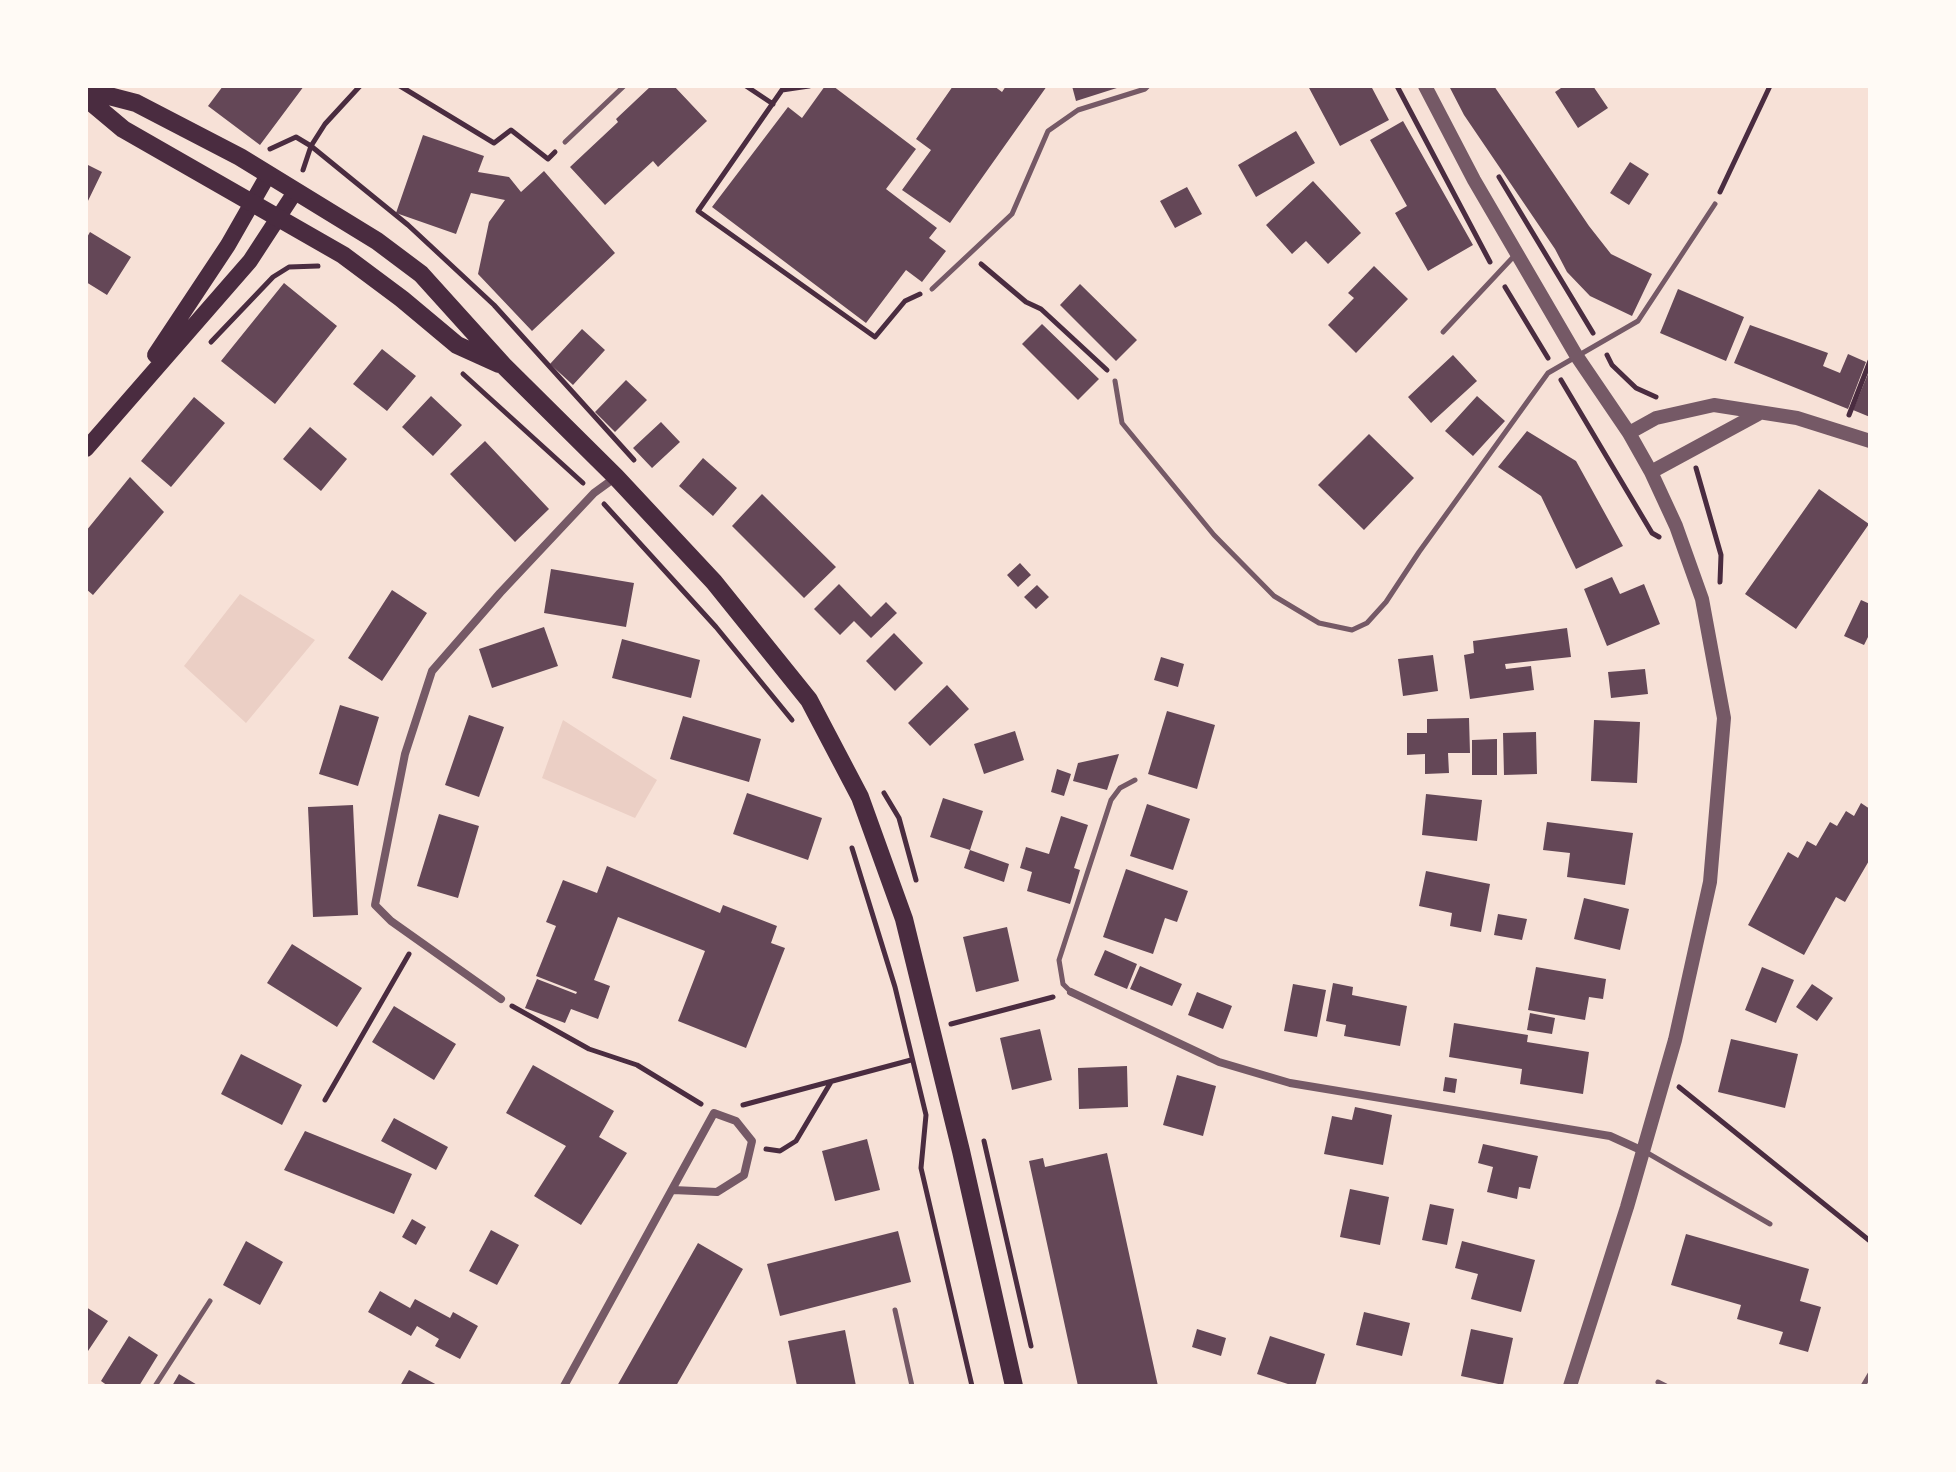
<!DOCTYPE html>
<html>
<head>
<meta charset="utf-8">
<style>
  body { margin:0 }
  #map { position:relative; width:1956px; height:1472px; overflow:hidden; background:#f7e1d7; font-family:Lora,serif }
  canvas { display:block }
  .frame { position:absolute; inset:0; border:88px solid #fffaf5; pointer-events:none }
</style>
</head>
<body>
<div id="map">
<canvas width="1956" height="1472"></canvas>
<div class="frame"></div>
</div>
<script>
const context = document.querySelector('canvas').getContext('2d');
context.lineJoin = 'round';
function paint(path, color) {
  context.fillStyle = color;
  context.fill(path, 'evenodd');
}
function shape(rows) {
  const path = new Path2D();
  for (const r of rows) {
    path.moveTo(r[0], r[1]);
    for (let i = 2; i < r.length; i += 2) path.lineTo(r[i], r[i + 1]);
  }
  return path;
}
function trace(path, color, width, dash) {
  context.strokeStyle = color;
  context.lineWidth = width;
  context.lineCap = dash ? 'butt' : 'round';
  context.setLineDash(dash || []);
  context.stroke(path);
}
paint(shape([
  [240,594,315,640,246,723,184,666],
  [563,720,657,780,635,818,542,778]
]), '#ebcfc5');
paint(shape([
  [223,86,304,86,260,145,208,106],
  [651,86,674,86,707,121,658,167,653,161,605,205,570,167,618,122,616,119],
  [825,86,833,86,916,149,886,189,937,228,929,238,946,251,922,282,906,270,866,323,712,207,788,107,802,118],
  [953,86,994,86,1002,92,1006,86,1047,86,950,223,902,190,931,150,916,139],
  [1072,86,1120,86,1120,87,1076,101],
  [1308,86,1371,86,1389,120,1340,146],
  [1449,86,1494,86,1589,226,1611,254,1652,274,1632,316,1590,296,1567,272,1555,249,1464,115],
  [1564,86,1593,86,1608,108,1578,128,1555,92],
  [1403,121,1473,245,1428,271,1395,213,1407,206,1370,140],
  [1296,131,1315,163,1256,197,1238,165],
  [423,135,484,156,478,172,509,177,521,192,544,171,615,253,532,331,478,274,489,222,505,200,471,193,456,234,396,213],
  [1630,162,1649,174,1629,205,1610,193],
  [86,164,102,172,86,205],
  [1313,181,1361,233,1328,264,1306,241,1292,254,1266,225],
  [1187,187,1202,214,1175,228,1160,201],
  [90,232,131,257,107,295,86,282,86,239],
  [1374,266,1408,299,1356,353,1328,325,1354,298,1348,293],
  [284,283,337,326,275,404,221,361],
  [1080,284,1137,340,1116,361,1060,305],
  [1678,289,1744,317,1726,361,1660,333],
  [1042,324,1099,379,1078,400,1022,344],
  [1750,325,1828,353,1823,366,1840,373,1848,354,1866,362,1848,409,1734,363],
  [582,329,605,350,573,385,550,364],
  [382,349,416,376,387,411,353,384],
  [1453,355,1477,381,1431,423,1408,397],
  [1870,369,1870,417,1853,410],
  [626,380,647,400,615,432,595,412],
  [431,396,462,425,433,456,402,427],
  [1477,396,1505,421,1473,456,1445,431],
  [194,397,225,423,171,487,141,461],
  [661,422,680,442,652,468,633,448],
  [310,427,347,459,321,491,283,459],
  [1527,431,1576,461,1623,546,1576,569,1541,496,1498,467],
  [1369,434,1414,478,1364,530,1318,485],
  [485,441,549,509,515,542,450,474],
  [703,458,737,488,713,516,679,486],
  [130,477,164,512,93,595,86,589,86,531],
  [1819,489,1869,524,1796,629,1745,594],
  [762,494,836,567,804,598,732,526],
  [1020,563,1031,575,1018,587,1007,575],
  [551,569,634,583,626,627,544,613],
  [1612,577,1620,594,1644,584,1660,624,1607,646,1584,589],
  [839,584,871,617,886,602,897,613,871,638,854,621,840,635,814,609],
  [1037,585,1049,597,1036,609,1024,597],
  [392,590,427,613,382,681,348,658],
  [1861,600,1870,604,1870,633,1864,645,1844,636],
  [544,627,558,666,492,688,479,649],
  [1567,628,1571,657,1505,664,1506,669,1531,666,1534,690,1470,699,1464,655,1474,653,1473,641],
  [894,633,923,663,895,691,866,661],
  [622,639,700,660,691,698,612,678],
  [1433,655,1438,691,1403,696,1398,659],
  [1161,657,1184,664,1178,687,1154,680],
  [1645,669,1648,694,1611,698,1608,672],
  [947,685,969,709,930,746,908,723],
  [340,705,379,717,358,786,319,774],
  [1167,711,1215,725,1197,789,1148,774],
  [469,715,504,727,479,797,445,785],
  [683,716,761,739,749,782,670,759],
  [1469,718,1470,753,1448,753,1449,773,1425,774,1425,754,1407,755,1407,733,1427,733,1427,719],
  [1594,720,1640,722,1637,783,1591,781],
  [1015,731,1024,760,984,774,974,744],
  [1536,732,1537,774,1504,775,1503,733],
  [1497,739,1497,775,1472,775,1472,740],
  [1119,754,1107,790,1073,781,1078,763],
  [1057,769,1071,774,1064,796,1051,792],
  [747,793,822,818,808,860,733,834],
  [1426,794,1482,800,1477,841,1422,835],
  [943,798,983,811,970,850,930,837],
  [1861,803,1870,809,1870,859,1845,902,1836,897,1804,955,1748,925,1788,852,1798,858,1807,841,1816,846,1830,822,1837,826,1846,811,1854,816],
  [1147,804,1190,819,1173,870,1130,856],
  [353,805,358,915,313,917,308,807],
  [439,814,479,826,458,898,417,886],
  [1061,816,1088,825,1074,868,1080,870,1070,904,1027,891,1032,872,1020,868,1026,847,1049,854],
  [1547,822,1633,833,1625,885,1567,877,1570,853,1543,850],
  [970,850,1009,864,1004,882,964,868],
  [607,866,720,913,723,905,777,926,771,943,785,948,746,1048,678,1021,705,951,618,917,594,980,610,986,598,1019,571,1009,565,1023,525,1008,537,979,576,994,577,992,536,976,556,926,546,922,563,880,597,893],
  [1126,869,1188,891,1177,922,1165,918,1153,954,1103,937],
  [1426,871,1490,884,1481,932,1450,926,1452,913,1419,906],
  [1584,898,1629,909,1620,950,1574,939],
  [1498,914,1527,919,1522,940,1494,935],
  [1007,927,1019,981,976,992,963,937],
  [292,944,362,988,337,1027,267,983],
  [1105,950,1137,964,1127,989,1094,975],
  [1140,966,1182,984,1172,1006,1130,989],
  [1536,967,1606,979,1603,999,1589,997,1585,1020,1528,1010],
  [1762,967,1794,980,1776,1023,1745,1010],
  [1333,983,1353,987,1352,995,1407,1006,1400,1046,1344,1036,1346,1025,1326,1021],
  [1293,984,1326,990,1317,1037,1284,1031],
  [1812,984,1833,998,1817,1021,1796,1007],
  [1197,992,1232,1006,1223,1029,1188,1015],
  [394,1006,456,1044,434,1080,372,1042],
  [1530,1013,1555,1018,1552,1034,1527,1030],
  [1454,1023,1528,1035,1527,1042,1589,1052,1583,1094,1520,1084,1522,1069,1449,1057],
  [1040,1029,1052,1080,1012,1090,1000,1038],
  [1731,1039,1798,1054,1785,1108,1718,1092],
  [241,1054,302,1085,282,1125,221,1094],
  [533,1065,614,1111,599,1137,627,1153,581,1225,534,1196,566,1146,506,1113],
  [1127,1066,1128,1107,1079,1109,1078,1068],
  [1177,1075,1216,1086,1203,1136,1163,1125],
  [1445,1077,1457,1079,1455,1093,1443,1091],
  [1355,1107,1392,1115,1383,1165,1324,1154,1332,1116,1352,1120],
  [394,1118,448,1147,436,1170,381,1141],
  [305,1131,412,1174,394,1214,284,1170],
  [867,1139,880,1190,835,1201,822,1151],
  [1483,1144,1538,1156,1530,1189,1519,1187,1517,1199,1487,1192,1493,1167,1478,1163],
  [1107,1153,1158,1386,1078,1386,1029,1161,1043,1158,1045,1167],
  [1350,1189,1389,1197,1380,1245,1340,1237],
  [1430,1204,1454,1209,1447,1245,1422,1240],
  [412,1219,426,1227,416,1245,402,1237],
  [491,1230,519,1245,497,1285,469,1271],
  [898,1231,911,1282,780,1316,767,1264],
  [1686,1234,1809,1269,1800,1301,1821,1307,1808,1352,1779,1344,1783,1332,1737,1319,1741,1305,1671,1285],
  [246,1241,283,1262,260,1305,223,1285],
  [1462,1241,1535,1260,1521,1312,1471,1299,1478,1274,1455,1268],
  [698,1243,743,1269,676,1386,617,1386],
  [380,1291,410,1308,415,1299,450,1318,453,1312,478,1326,460,1359,435,1346,439,1339,417,1326,411,1336,368,1312],
  [86,1307,108,1321,86,1354],
  [1364,1312,1410,1323,1402,1356,1356,1345],
  [1197,1329,1226,1338,1221,1356,1192,1347],
  [1471,1329,1513,1338,1503,1385,1461,1376],
  [845,1330,856,1386,797,1386,788,1341],
  [129,1336,158,1355,139,1386,108,1386,101,1381],
  [1270,1336,1325,1354,1315,1386,1294,1386,1257,1374],
  [409,1370,439,1386,400,1386],
  [179,1374,199,1386,172,1386]
]), '#644757');
trace(shape([
  [400,86,494,143,511,130,548,159,555,152],
  [746,86,773,104],
  [809,86,782,90,698,211,875,337,905,301,920,294],
  [1397,86,1490,262],
  [270,149,296,137,311,146,408,225,494,305,634,460],
  [303,170,311,146,325,124,360,86],
  [1499,177,1593,333],
  [1720,192,1770,86],
  [981,264,1026,302,1041,309,1107,370],
  [1505,287,1548,358],
  [211,342,273,277,289,267,318,266],
  [1607,355,1612,365,1636,388,1656,397],
  [463,374,583,483],
  [1561,380,1652,533,1659,537],
  [1849,415,1870,361],
  [1696,468,1721,555,1720,582],
  [604,504,716,627,792,720],
  [884,793,899,818,916,880],
  [852,848,895,987,926,1115,921,1168,972,1386],
  [512,1006,589,1049,637,1065,701,1104],
  [951,1024,1053,997],
  [1679,1087,1870,1241],
  [325,1100,409,954],
  [743,1105,911,1060],
  [984,1141,1031,1346],
  [766,1149,780,1151,796,1141,831,1082]
]), '#4a2c40', 5);
trace(shape([
  [565,142,624,86],
  [932,289,1012,214,1048,131,1078,110,1145,89,1148,86],
  [1443,332,1516,254],
  [1115,381,1122,423,1214,535,1274,596,1319,623,1352,630,1367,623,1386,602,1419,552,1548,373,1638,321,1715,204],
  [1071,992,1063,984,1059,960,1111,800,1120,788,1135,780],
  [1644,1151,1770,1224],
  [895,1310,912,1386],
  [1658,1382,1666,1386],
  [155,1386,210,1301],
  [1863,1386,1870,1374]
]), '#755966', 5);
trace(shape([
  [1071,992,1219,1062,1290,1083,1610,1136,1643,1151],
  [501,999,391,921,375,905,405,754,432,671,500,593,594,493,616,477],
  [564,1386,714,1113,736,1121,752,1141,744,1175,717,1192,673,1190]
]), '#755966', 8);
trace(shape([
  [1425,86,1474,180,1576,355,1629,433,1651,472,1676,526,1702,599,1724,718,1710,882,1675,1040,1627,1207,1570,1386],
  [1629,433,1656,418,1714,405,1797,418,1870,441],
  [1651,472,1758,414]
]), '#755966', 14);
trace(shape([
  [155,355,228,245,268,175],
  [86,449,250,261,295,192]
]), '#4a2c40', 16);
trace(shape([
  [86,90,136,103,240,157,377,241,421,274,505,367,616,477,714,582,809,700,860,797,904,919,961,1151,1014,1386],
  [86,98,123,129,343,255,402,299,457,345,499,364]
]), '#4a2c40', 18);
</script>
</body>
</html>
